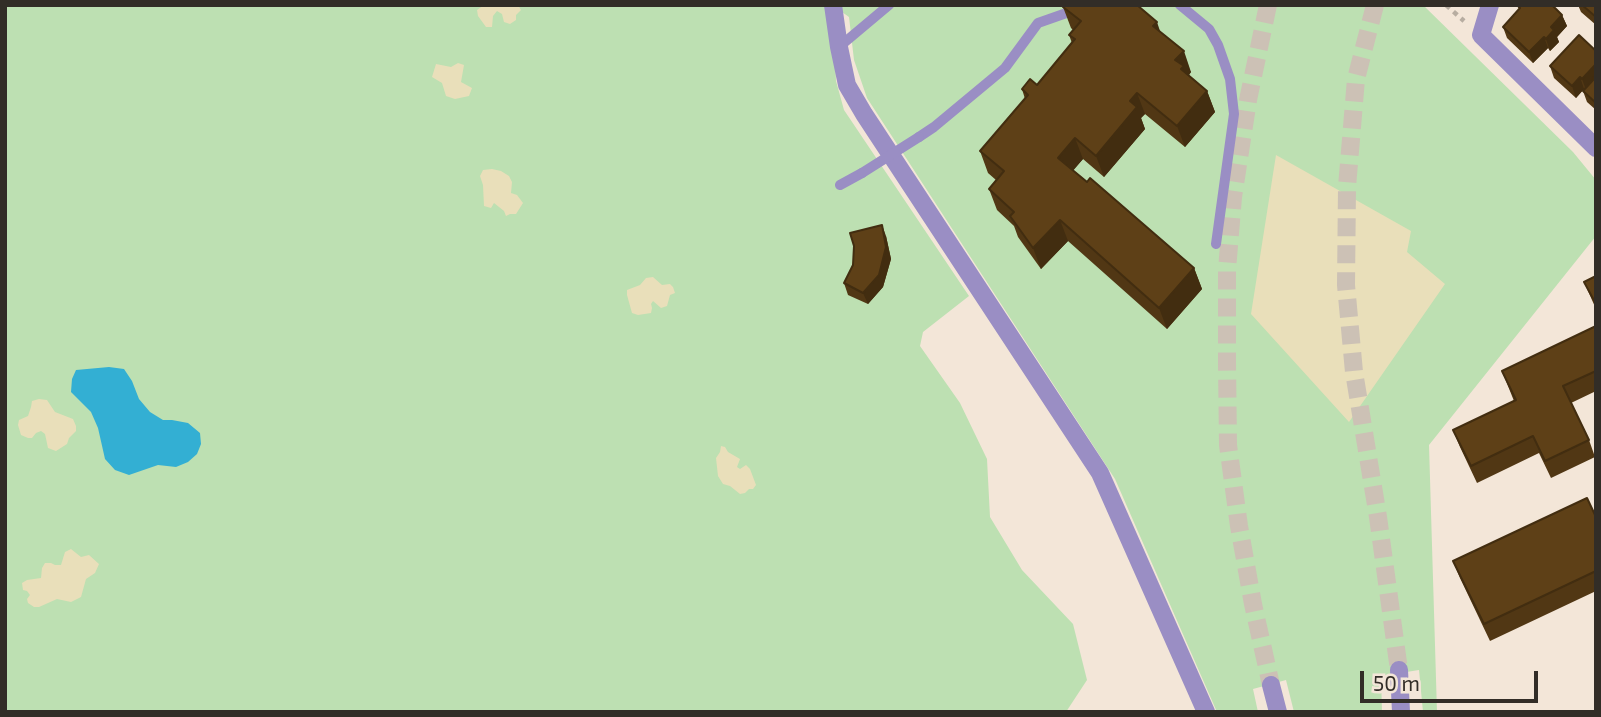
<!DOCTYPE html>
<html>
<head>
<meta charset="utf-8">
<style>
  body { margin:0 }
  #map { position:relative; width:1601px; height:717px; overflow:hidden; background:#f3e6d8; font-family:"Exo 2",sans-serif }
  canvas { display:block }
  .frame { position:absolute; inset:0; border:7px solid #322d27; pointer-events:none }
  .scale { position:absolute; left:1360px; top:671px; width:178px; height:32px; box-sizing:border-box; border:4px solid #322d27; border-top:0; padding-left:9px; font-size:21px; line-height:24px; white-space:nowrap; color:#322d27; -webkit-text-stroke:5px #f3e6d8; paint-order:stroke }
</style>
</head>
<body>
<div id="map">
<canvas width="1601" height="717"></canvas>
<div class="frame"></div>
<div class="scale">50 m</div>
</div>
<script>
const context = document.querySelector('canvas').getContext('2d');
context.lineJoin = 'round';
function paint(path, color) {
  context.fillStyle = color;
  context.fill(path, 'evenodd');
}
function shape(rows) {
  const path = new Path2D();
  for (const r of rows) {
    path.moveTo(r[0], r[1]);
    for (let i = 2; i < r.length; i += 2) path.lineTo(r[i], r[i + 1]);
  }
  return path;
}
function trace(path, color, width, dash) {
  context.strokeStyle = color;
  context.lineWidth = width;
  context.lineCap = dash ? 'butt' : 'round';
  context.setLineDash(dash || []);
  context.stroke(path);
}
paint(shape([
  [5,5,827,5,834,31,836,81,844,110,969,296,923,332,920,346,960,403,987,459,990,517,1022,570,1073,624,1087,680,1066,712,5,712],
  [841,5,1423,5,1573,152,1596,180,1596,236,1429,445,1437,712,1423,712,1419,670,1381,676,1382,712,1294,712,1286,680,1253,689,1258,712,1217,712,1115,479,867,98,854,60,849,17,842,12]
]), '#bde0b2');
paint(shape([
  [484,5,518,5,521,10,516,15,516,20,510,24,504,22,502,14,497,11,493,16,492,27,486,27,478,16,477,10],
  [458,63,464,65,461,82,472,88,469,96,455,99,446,96,442,83,432,77,436,64,451,67],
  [1276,155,1411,231,1407,252,1445,284,1349,422,1251,314],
  [492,169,501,171,509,176,512,182,511,193,517,195,523,203,516,214,510,214,506,216,504,211,494,203,491,208,484,206,483,185,480,176,483,170],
  [653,277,662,285,670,284,673,287,675,293,670,295,667,306,661,308,653,301,651,304,652,308,651,313,638,315,632,313,627,295,627,290,640,285,646,278],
  [39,399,47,400,55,412,73,419,76,426,76,431,69,438,67,444,56,451,48,448,45,434,41,431,36,433,32,438,28,438,21,435,18,425,19,420,28,416,31,407,32,401],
  [721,446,725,447,728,452,740,459,737,467,740,469,746,465,750,469,756,485,753,489,749,489,745,493,740,494,730,486,723,484,718,476,716,458,720,452],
  [71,549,81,557,89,555,99,564,95,573,86,579,81,597,71,602,57,599,39,607,34,607,28,603,27,599,30,595,27,591,23,590,22,583,27,580,41,578,42,568,45,563,51,563,55,565,61,565,65,552]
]), '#e9dfba');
paint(shape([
  [109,367,124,369,132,381,139,399,150,412,163,420,172,420,188,423,200,433,201,444,197,454,188,462,176,467,158,465,129,475,115,470,105,459,98,428,91,412,71,392,72,379,76,370]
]), '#33afd3');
trace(shape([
  [1268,5,1248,100,1233,197,1227,270,1227,363,1228,445,1239,526,1253,604,1271,685],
  [1375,5,1356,79,1347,187,1346,285,1354,372,1378,517,1399,670]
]), '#ccc1b5', 18, [18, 9]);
trace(shape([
  [1446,5,1464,21]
]), '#b7ada1', 4.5, [5, 5]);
trace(shape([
  [1180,5,1209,29,1218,45,1230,79,1234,114,1216,244],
  [839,47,889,5],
  [919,137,934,127,1005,68,1038,23,1075,10],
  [840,185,862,173]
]), '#9a8ec4', 10);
trace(shape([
  [1490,5,1481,35,1596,148]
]), '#9a8ec4', 18);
trace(shape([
  [833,5,839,47,847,85,864,114,1100,473,1206,712],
  [1399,670,1401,712],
  [1271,685,1278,712]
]), '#9a8ec4', 18);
trace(shape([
  [862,173,919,137]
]), '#9a8ec4', 10);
paint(shape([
  [1578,5,1596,5,1596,25,1581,12],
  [1518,6,1562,15,1567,26,1557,37,1559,42,1550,51,1548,48,1533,63,1507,38,1503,27,1519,10],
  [1063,7,1160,32,1191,72,1189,75,1207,91,1215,112,1185,147,1145,114,1141,118,1145,129,1104,177,1083,159,1073,170,1194,268,1202,289,1167,329,1068,241,1041,269,1018,237,1014,226,997,210,989,189,996,180,988,173,980,151,1025,99,1022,89,1037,85,1072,43,1069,35,1073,30,1071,28],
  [1596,51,1596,110,1587,102,1583,91,1584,89,1576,98,1554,78,1550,66],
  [886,236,891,259,883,287,868,304,848,295,844,283],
  [1596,276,1596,309,1584,282],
  [1596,326,1596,391,1571,403,1589,440,1595,457,1551,478,1539,453,1477,483,1460,447,1453,430,1514,401,1502,371],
  [1596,517,1596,591,1490,641,1460,578,1453,561]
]), '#513714');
paint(shape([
  [1562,15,1567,26,1557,37,1559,42,1550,51,1546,39,1551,27],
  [1157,22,1164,43,1153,26],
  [1544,37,1548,48,1533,63,1529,52],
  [1184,51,1191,72,1188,76,1175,60],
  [1596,64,1596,80,1593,78,1594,82,1586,90,1582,79],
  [1580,77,1584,89,1576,98,1572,86],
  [1207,91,1215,112,1185,147,1177,126],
  [1137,93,1145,114,1141,118,1145,129,1104,177,1096,156,1130,101],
  [1075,138,1083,159,1066,179,1058,158],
  [1060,220,1068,241,1041,269,1033,248],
  [882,225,886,236,891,259,883,287,868,304,863,293],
  [1194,268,1202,289,1167,329,1159,308]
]), '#422d10');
const building = shape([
  [1064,5,1137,5,1157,22,1153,26,1184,51,1175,60,1184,66,1181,69,1207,91,1177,126,1137,93,1130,101,1137,107,1096,156,1075,138,1058,158,1087,182,1090,178,1194,268,1159,308,1060,220,1033,248,1010,216,1014,212,989,189,1004,171,980,151,1028,95,1022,89,1030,79,1037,85,1075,39,1069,35,1081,21,1063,7,1064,5],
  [1519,5,1552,5,1562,15,1551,27,1554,30,1546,39,1544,37,1529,52,1503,27,1520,8,1518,6,1519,5],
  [1582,5,1596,5,1596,17,1582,5],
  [1579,35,1596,51,1596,64,1582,79,1580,77,1572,86,1550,66,1579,35],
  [1596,74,1596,103,1583,91,1594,79,1593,78,1596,74],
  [882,225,886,247,879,275,863,293,844,283,853,265,854,246,850,233,882,225],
  [1596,276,1596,304,1584,282,1596,276],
  [1596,326,1596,371,1563,386,1589,440,1545,461,1533,436,1471,466,1453,430,1516,400,1502,371,1596,326],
  [1587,498,1596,517,1596,571,1484,624,1453,561,1587,498]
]);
paint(building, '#5e4017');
trace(building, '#422d10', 2);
</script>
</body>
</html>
